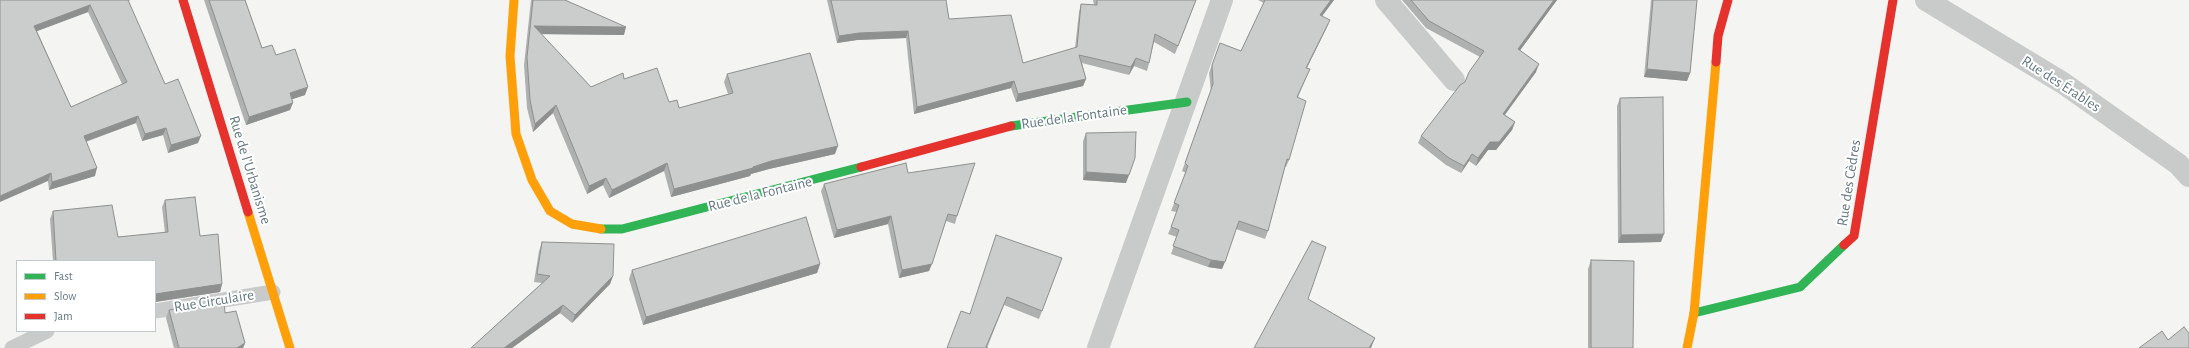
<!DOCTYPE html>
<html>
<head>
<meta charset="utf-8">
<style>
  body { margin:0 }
  #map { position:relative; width:2189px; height:348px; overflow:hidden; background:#f4f4f2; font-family:"Alegreya Sans",sans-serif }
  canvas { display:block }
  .legend { position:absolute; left:16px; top:260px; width:140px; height:72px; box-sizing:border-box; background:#fff; border:1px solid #c1c9cd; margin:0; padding:5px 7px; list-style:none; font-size:12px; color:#647983 }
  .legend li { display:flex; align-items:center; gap:8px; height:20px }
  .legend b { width:20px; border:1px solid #c1c9cd }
</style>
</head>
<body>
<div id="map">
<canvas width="2189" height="348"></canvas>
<ul class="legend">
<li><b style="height:5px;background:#30b455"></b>Fast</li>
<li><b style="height:5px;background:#ff9f0a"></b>Slow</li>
<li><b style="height:5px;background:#e5322d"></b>Jam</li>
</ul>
</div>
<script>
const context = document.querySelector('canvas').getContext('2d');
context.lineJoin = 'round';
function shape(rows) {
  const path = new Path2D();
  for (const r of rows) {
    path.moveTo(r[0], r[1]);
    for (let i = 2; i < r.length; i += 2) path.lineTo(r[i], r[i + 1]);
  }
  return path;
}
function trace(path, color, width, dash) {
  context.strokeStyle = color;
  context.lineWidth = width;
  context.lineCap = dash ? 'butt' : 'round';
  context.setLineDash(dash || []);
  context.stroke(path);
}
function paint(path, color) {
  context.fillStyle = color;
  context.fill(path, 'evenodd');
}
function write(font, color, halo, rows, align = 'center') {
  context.font = font + ' "Alegreya Sans",sans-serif';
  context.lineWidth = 4;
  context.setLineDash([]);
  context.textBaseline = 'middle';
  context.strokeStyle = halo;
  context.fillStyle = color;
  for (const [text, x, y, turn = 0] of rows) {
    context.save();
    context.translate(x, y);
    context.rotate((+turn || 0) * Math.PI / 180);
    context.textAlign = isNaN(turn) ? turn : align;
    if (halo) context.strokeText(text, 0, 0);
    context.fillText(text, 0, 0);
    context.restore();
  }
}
trace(shape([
  [155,311,273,292],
  [12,348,47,331]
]), '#c9caca', 15);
trace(shape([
  [1386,0,1454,80],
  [1926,0,2063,83,2178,164,2189,176],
  [1098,348,1222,0]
]), '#c9caca', 22);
trace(shape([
  [1011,126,1187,102],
  [601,229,622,229,861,167],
  [1694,313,1800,287,1844,245]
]), '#30b455', 9);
trace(shape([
  [514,0,510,56,516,134,532,180,550,211,572,224,601,229],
  [248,212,290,348],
  [1687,348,1694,313,1716,62]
]), '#ff9f0a', 9);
trace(shape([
  [183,0,248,212],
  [1716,62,1718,36,1728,0],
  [861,167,1011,126],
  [1844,245,1854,236,1893,0]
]), '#e5322d', 9);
paint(shape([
  [0,0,131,0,128,1,165,84,198,143,168,153,163,135,142,141,136,123,86,142,95,176,49,190,48,181],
  [88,12,122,84,71,107,37,31],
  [204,0,245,0,262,48,276,55,305,95,292,99,290,110,246,125],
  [531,0,565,0,624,35,541,34,591,87,624,79,669,102,679,108,728,94,724,82,727,74,835,154,769,169,751,174,750,176,671,197,664,171,609,198,603,185,587,194,553,113,533,132,527,108,524,65],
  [827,0,946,0,949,19,1023,63,1075,48,1079,12,1081,4,1094,5,1093,0,1196,0,1175,54,1154,42,1149,63,1147,71,1134,66,1129,75,1082,63,1086,79,1083,86,1016,102,1011,88,914,114,906,38,857,40,837,43],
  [1258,0,1334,0,1322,16,1327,27,1307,68,1310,69,1298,97,1289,160,1286,167,1285,167,1268,231,1265,239,1236,229,1222,269,1208,267,1171,254,1177,237,1168,234,1177,212,1171,211,1186,173,1182,171,1211,92,1209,73,1220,43,1241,51,1264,3],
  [1402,0,1557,0,1520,50,1536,72,1505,115,1515,122,1512,130,1496,150,1488,150,1476,166,1469,161,1461,173,1446,165,1418,143,1421,136,1465,82,1480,57,1426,28],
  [1651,0,1697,0,1690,73,1687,81,1644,77],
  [1620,98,1661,242,1618,243,1617,106],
  [1086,133,1126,183,1083,180,1083,141],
  [908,173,957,216,955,224,946,221,929,271,899,278,888,224,834,238,821,191,824,184],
  [165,200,200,236,222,284,220,292,155,302,155,261,53,261,50,219,53,211,118,237,165,233,162,207],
  [542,242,613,276,610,284,572,323,560,313,512,348,471,348,542,283,534,282,539,251],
  [1062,258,1039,319,1004,305,987,348,947,348,969,314],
  [1591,260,1633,348,1588,348,1588,269],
  [820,264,817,273,643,325,629,279,632,270],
  [169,310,225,313,245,343,243,348,174,348,166,318]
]), '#afb0b0');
paint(shape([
  [1331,0,1334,0,1317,23,1320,15],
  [1554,0,1557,0,1516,56,1518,49],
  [90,5,88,12,32,33,34,26],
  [1330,20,1327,27,1303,75,1306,68],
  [534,26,626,27,624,35,531,34],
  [908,31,906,38,857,40,837,43,839,36,859,33],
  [1136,58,1134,66,1129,75,1131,67],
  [1539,64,1536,72,1500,121,1503,114],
  [1647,69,1690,73,1687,81,1644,77],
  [1086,79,1083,86,1016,102,1018,94],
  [1014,81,1011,88,914,114,917,107],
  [308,87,305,95,287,101,290,93],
  [293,103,290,110,246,125,249,117],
  [556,105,553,113,533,132,535,124],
  [138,116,136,123,81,143,84,136],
  [1515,122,1512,130,1496,150,1488,150,1476,166,1478,158,1490,142],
  [166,128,163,135,142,141,145,134],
  [201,136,198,143,168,153,171,145],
  [838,146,835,154,769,169,751,174,750,176,671,197,674,189,771,161],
  [1472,154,1469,161,1461,173,1464,166],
  [667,163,664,171,609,198,612,190],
  [97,168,95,176,49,190,52,182],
  [1086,172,1129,175,1126,183,1083,180],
  [51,173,48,181,0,202,0,196],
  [606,178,603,185,587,194,589,186],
  [891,216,888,224,834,238,837,230],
  [1664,234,1661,242,1618,243,1621,235],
  [1211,260,1225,262,1222,269,1208,267],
  [820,264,817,273,643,325,646,317],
  [932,264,929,271,899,278,902,270],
  [613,276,610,284,572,323,575,315],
  [222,284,220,292,155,302,155,294],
  [563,305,560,313,512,348,504,348],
  [1375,338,1371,348,1369,348],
  [245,343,243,348,237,348]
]), '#8e9090');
const building = shape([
  [0,0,128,0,165,84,178,79,201,136,171,145,166,128,145,134,138,116,84,136,97,168,52,182,51,173,0,196,0,0],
  [90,5,127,82,71,107,34,26,90,5],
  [209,0,245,0,262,48,272,45,276,55,295,49,308,87,290,93,293,103,249,117,209,0],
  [533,0,565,0,626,27,534,26,591,87,623,73,624,79,657,68,669,102,677,100,679,108,733,93,727,74,810,53,838,146,771,161,753,167,753,168,674,189,667,163,612,190,606,178,589,186,556,105,535,124,530,100,527,57,533,0],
  [831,0,946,0,949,19,1011,15,1023,63,1077,47,1081,4,1097,5,1097,0,1196,0,1178,46,1155,34,1149,63,1136,58,1131,67,1079,55,1086,79,1018,94,1014,81,917,107,908,31,859,33,839,36,831,0],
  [1265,0,1331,0,1320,15,1330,20,1306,68,1310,69,1297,97,1306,101,1289,160,1287,159,1268,231,1239,221,1225,262,1211,260,1173,246,1179,230,1171,227,1179,205,1174,203,1188,166,1185,163,1213,84,1212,65,1220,43,1241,51,1265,0],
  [1411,0,1554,0,1518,49,1539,64,1503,114,1515,122,1499,142,1490,142,1478,158,1472,154,1464,166,1449,158,1421,136,1460,85,1465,82,1469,72,1484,51,1429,21,1411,0],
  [1653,0,1697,0,1690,73,1647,69,1653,0],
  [1663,97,1664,234,1621,235,1620,98,1663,97],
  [1136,132,1135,158,1129,175,1086,172,1086,133,1136,132],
  [906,163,908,173,975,163,957,216,948,214,932,264,902,270,891,216,837,230,824,184,906,163],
  [195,197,200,236,218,234,222,284,155,294,155,261,56,261,53,211,112,205,118,237,168,232,165,200,195,197],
  [806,217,820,264,646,317,632,270,806,217],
  [996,235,1062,258,1042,311,1007,297,986,347,988,348,947,348,961,311,970,314,996,235],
  [1312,241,1326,247,1308,299,1375,338,1369,348,1254,348,1312,241],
  [542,242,614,244,613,276,575,315,563,305,504,348,471,348,550,276,537,274,542,242],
  [1591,260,1634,261,1633,348,1591,348,1591,260],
  [224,301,225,313,236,311,245,343,237,348,179,348,169,310,224,301],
  [2184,327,2189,333,2189,348,2139,348,2162,331,2168,340,2184,327]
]);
paint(building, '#cbcdcd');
trace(building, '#8e9090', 1);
write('15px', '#647983', '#fff', [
  ["Rue des Érables",2061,84,33],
  ["Rue de la Fontaine",1074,117,-8],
  ["Rue de l'Urbanisme",250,170,73],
  ["Rue des Cèdres",1849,183,-81],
  ["Rue de la Fontaine",760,194,-14],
  ["Rue Circulaire",214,301,-9]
]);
</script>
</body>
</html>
